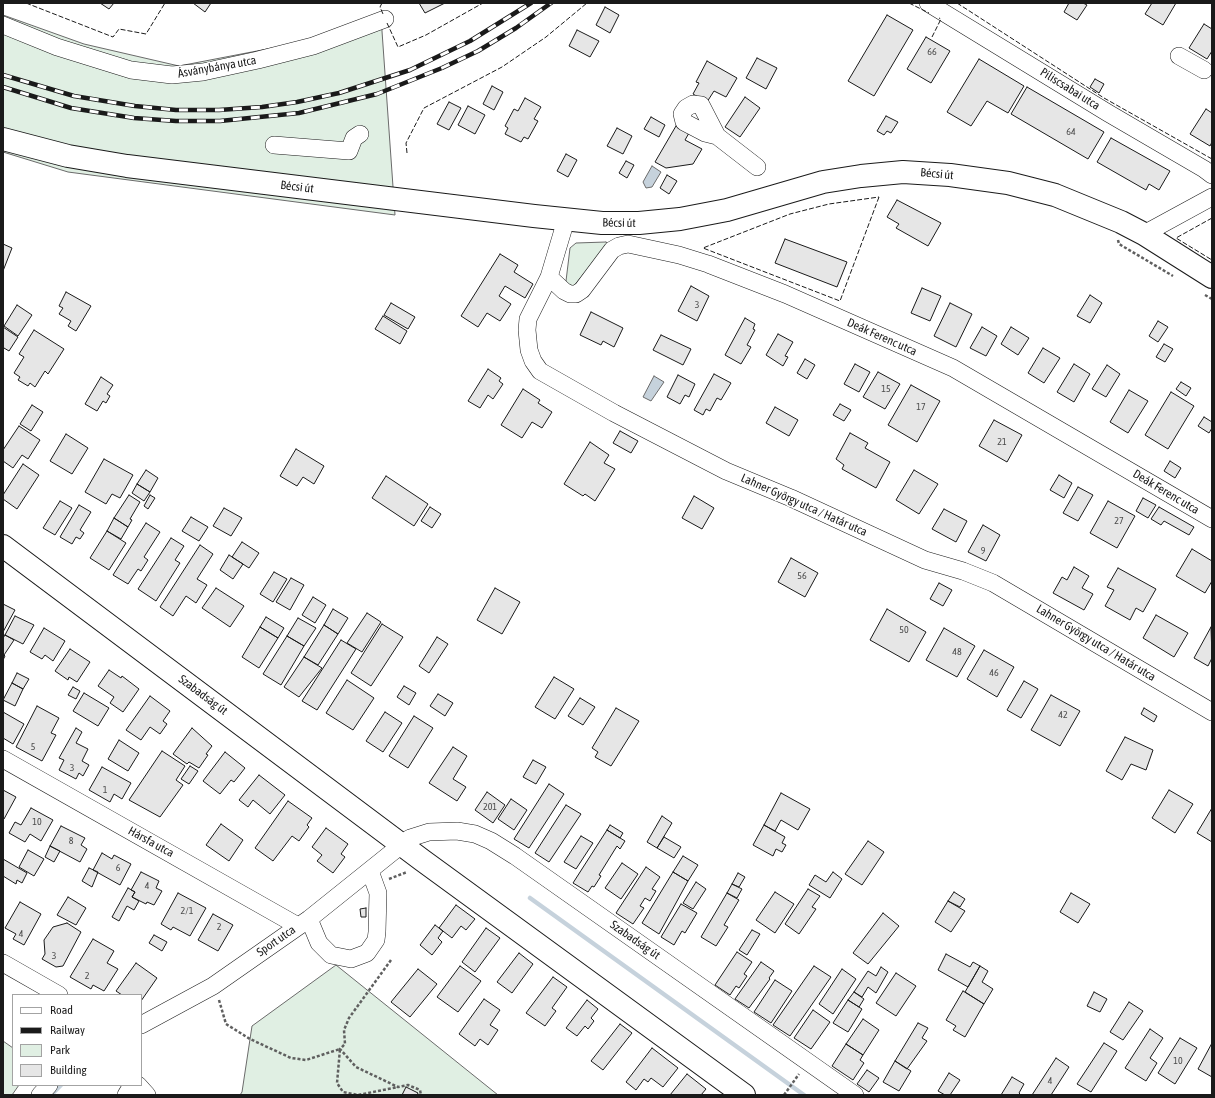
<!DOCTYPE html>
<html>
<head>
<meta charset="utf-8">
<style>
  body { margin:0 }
  #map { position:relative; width:1215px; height:1098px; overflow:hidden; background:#fff; font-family:"Asap Condensed",sans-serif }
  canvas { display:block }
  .frame { position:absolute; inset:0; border:4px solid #1a1a1a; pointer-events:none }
  .legend { position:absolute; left:12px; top:994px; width:130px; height:92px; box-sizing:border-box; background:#fff; border:1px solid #a3a3a3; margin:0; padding:5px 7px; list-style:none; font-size:12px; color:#1a1a1a }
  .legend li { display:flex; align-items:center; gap:8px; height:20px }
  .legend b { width:20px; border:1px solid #a3a3a3 }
</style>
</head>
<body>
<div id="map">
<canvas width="1215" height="1098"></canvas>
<div class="frame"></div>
<ul class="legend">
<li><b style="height:5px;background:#fff"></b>Road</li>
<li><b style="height:5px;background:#1a1a1a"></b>Railway</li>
<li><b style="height:11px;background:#e0efe3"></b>Park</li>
<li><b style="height:11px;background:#e6e6e6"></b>Building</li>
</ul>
</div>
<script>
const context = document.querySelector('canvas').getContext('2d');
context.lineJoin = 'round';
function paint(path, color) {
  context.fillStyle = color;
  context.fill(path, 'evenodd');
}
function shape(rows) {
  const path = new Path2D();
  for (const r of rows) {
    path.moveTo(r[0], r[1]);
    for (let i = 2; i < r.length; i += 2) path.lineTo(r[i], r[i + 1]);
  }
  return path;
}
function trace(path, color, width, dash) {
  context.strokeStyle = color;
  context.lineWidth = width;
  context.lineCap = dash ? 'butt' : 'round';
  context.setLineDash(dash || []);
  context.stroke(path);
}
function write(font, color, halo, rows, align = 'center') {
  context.font = font + ' "Asap Condensed",sans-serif';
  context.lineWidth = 3;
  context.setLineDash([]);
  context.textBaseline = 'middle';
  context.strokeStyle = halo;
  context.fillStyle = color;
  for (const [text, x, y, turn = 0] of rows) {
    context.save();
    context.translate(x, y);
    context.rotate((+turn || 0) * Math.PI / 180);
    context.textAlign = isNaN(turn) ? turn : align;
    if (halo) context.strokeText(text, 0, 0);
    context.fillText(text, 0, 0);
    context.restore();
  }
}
const green = shape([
  [3,15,84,44,179,66,288,45,381,17,395,215,68,172,3,152,3,15],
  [606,242,608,244,573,287,569,286,566,281,570,248,576,243,606,242],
  [336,965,498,1095,240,1095,242,1092,252,1026,336,965],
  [3,1041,13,1048,13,1085,19,1085,12,1095,3,1095,3,1041]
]);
paint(green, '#e0efe3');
trace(green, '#6a6a6a', 1);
const water = shape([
  [652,166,661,172,652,187,646,188,643,182,652,166],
  [654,376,664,382,651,401,643,397,654,376]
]);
paint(water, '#c6d2dc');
trace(water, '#6a6a6a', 1);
trace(shape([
  [530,898,804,1095],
  [52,1094,61,1085]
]), '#c6d2dc', 4.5);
const building = shape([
  [100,3,114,3,109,9,100,3],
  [193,3,211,3,205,12,193,3],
  [419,3,445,3,425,13,419,3],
  [1069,3,1083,3,1087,5,1077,20,1064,12,1069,3],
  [1152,3,1176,3,1163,25,1145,14,1152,3],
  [605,7,619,15,610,33,596,25,605,7],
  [887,15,913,30,874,96,848,81,887,15],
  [1204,24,1212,29,1212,51,1207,59,1189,48,1204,24],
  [577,30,599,41,590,57,569,46,577,30],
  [926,37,950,51,931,83,907,69,926,37],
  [757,58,777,68,766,89,746,78,757,58],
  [979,59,1024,86,1008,113,987,101,971,126,947,112,979,59],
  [707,61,737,78,726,97,714,91,707,102,693,94,699,83,696,82,707,61],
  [1095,79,1104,84,1099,93,1090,87,1095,79],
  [492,86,503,92,494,110,483,104,492,86],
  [1027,87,1104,132,1088,159,1011,114,1027,87],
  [745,97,760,108,740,137,725,127,745,97],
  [525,98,541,107,534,119,538,121,528,139,524,137,521,142,505,134,508,128,505,126,514,109,518,111,525,98],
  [449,102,461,108,449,130,437,124,449,102],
  [468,106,485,115,475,134,458,125,468,106],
  [1206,109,1212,113,1212,142,1210,146,1190,134,1206,109],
  [886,116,898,122,891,133,887,131,884,135,877,131,886,116],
  [651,117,665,125,659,137,644,129,651,117],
  [676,126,689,133,685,140,702,149,693,164,666,168,655,162,676,126],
  [617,128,632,136,623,154,607,146,617,128],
  [1111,138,1170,171,1159,190,1149,184,1146,190,1097,162,1111,138],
  [566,154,577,160,568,177,557,171,566,154],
  [626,161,634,165,627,178,619,173,626,161],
  [667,175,677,181,669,194,660,188,667,175],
  [897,200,941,223,928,246,896,228,899,224,887,217,897,200],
  [785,239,847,262,837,287,775,263,785,239],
  [3,244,12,248,3,271,3,244],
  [500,254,518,265,514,272,533,284,525,298,505,286,499,296,511,304,500,321,487,313,478,327,461,316,500,254],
  [691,286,709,296,697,321,678,311,691,286],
  [922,288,941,296,930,321,911,313,922,288],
  [66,292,91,306,76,331,68,326,71,321,59,314,63,308,59,306,66,292],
  [1090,295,1102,303,1090,323,1077,316,1090,295],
  [391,303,415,317,408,329,384,315,391,303],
  [950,303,972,314,956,347,934,336,950,303],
  [17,305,32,315,18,336,4,326,17,305],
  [591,312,623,328,614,347,603,341,601,345,580,335,591,312],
  [383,316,407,331,400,344,375,329,383,316],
  [745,318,755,324,753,329,755,330,747,345,751,347,741,364,725,355,745,318],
  [1158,321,1168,327,1158,342,1149,336,1158,321],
  [3,327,18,337,9,351,4,348,3,350,3,327],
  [982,327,997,336,986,356,970,348,982,327],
  [1011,327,1029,338,1018,355,1001,344,1011,327],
  [34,330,64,349,48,374,45,371,35,387,30,383,28,386,18,380,20,377,14,373,24,357,19,354,34,330],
  [778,334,793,342,785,356,788,357,783,366,766,355,778,334],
  [661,335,691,349,683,365,653,350,661,335],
  [1164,344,1173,349,1165,362,1156,357,1164,344],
  [1043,348,1060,358,1044,383,1028,373,1043,348],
  [805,359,815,365,807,379,797,373,805,359],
  [855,364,870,372,859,392,844,384,855,364],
  [1074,364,1090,374,1074,402,1057,392,1074,364],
  [1107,365,1120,374,1106,397,1092,389,1107,365],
  [488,369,501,378,499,381,503,384,493,399,488,395,480,408,468,401,488,369],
  [878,372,900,384,885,409,863,397,878,372],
  [714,374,731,383,721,400,717,398,710,411,706,409,703,415,694,410,714,374],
  [678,375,695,384,689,397,685,395,680,404,667,397,678,375],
  [101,377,113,385,107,394,110,396,106,403,103,401,97,411,85,404,101,377],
  [1181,382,1191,388,1186,396,1176,389,1181,382],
  [911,385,940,401,917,442,888,425,911,385],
  [523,389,540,400,538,403,552,412,542,428,532,422,522,438,501,425,523,389],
  [1129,390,1148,401,1128,433,1110,422,1129,390],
  [1171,392,1194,406,1168,449,1145,435,1171,392],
  [840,404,851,410,844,421,833,415,840,404],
  [32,405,43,412,31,431,20,424,32,405],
  [775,407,798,420,789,436,766,423,775,407],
  [1204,417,1212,422,1212,428,1209,433,1198,426,1204,417],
  [994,420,1022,435,1007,462,979,446,994,420],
  [19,426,40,440,28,459,22,455,13,468,3,461,3,450,19,426],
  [620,431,638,441,631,453,613,443,620,431],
  [850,433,868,443,865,448,890,462,876,488,842,469,844,465,836,459,850,433],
  [66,434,88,448,72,474,50,461,66,434],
  [590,442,609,455,604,463,615,469,595,501,585,494,583,496,564,484,590,442],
  [296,449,324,466,314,484,303,477,297,486,280,476,296,449],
  [104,459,133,475,120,498,112,494,106,504,85,492,104,459],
  [1170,461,1181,468,1175,478,1164,471,1170,461],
  [23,464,39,475,17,509,3,499,3,495,23,464],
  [146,470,158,478,150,492,137,484,146,470],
  [914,470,938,484,919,514,896,500,914,470],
  [1059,475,1072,483,1064,498,1050,490,1059,475],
  [386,476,428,504,414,526,372,498,386,476],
  [137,484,150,492,144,501,132,493,137,484],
  [1078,487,1093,495,1078,521,1063,513,1078,487],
  [129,495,140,502,130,519,132,520,128,527,114,518,129,495],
  [150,495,155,498,148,509,144,506,150,495],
  [694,496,714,508,702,529,682,518,694,496],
  [1143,498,1156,505,1148,518,1136,511,1143,498],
  [60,501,72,508,55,535,43,528,60,501],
  [1108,501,1135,516,1117,548,1090,533,1108,501],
  [79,505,91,512,80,530,84,533,80,539,76,537,72,544,60,537,79,505],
  [430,507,441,514,432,528,421,521,430,507],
  [1159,507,1194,527,1189,535,1164,521,1161,525,1151,519,1159,507],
  [224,508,242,518,231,536,213,526,224,508],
  [944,509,967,521,956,542,932,529,944,509],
  [191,517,208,527,199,541,182,531,191,517],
  [114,518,128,527,121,539,107,531,114,518],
  [146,523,160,532,144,557,148,560,141,571,138,569,128,584,113,575,146,523],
  [983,525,1000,535,986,561,968,552,983,525],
  [107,531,126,543,109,570,90,558,107,531],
  [171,538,184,546,175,560,180,563,156,601,138,589,171,538],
  [242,542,259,553,249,568,232,557,242,542],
  [200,545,213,554,197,579,207,585,196,603,186,596,173,616,160,607,200,545],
  [1192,549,1212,561,1212,581,1205,593,1176,576,1192,549],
  [229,555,243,564,233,579,220,570,229,555],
  [791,558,818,573,805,597,778,582,791,558],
  [1074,567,1089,576,1082,588,1093,594,1084,610,1053,593,1062,577,1067,580,1074,567],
  [1118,568,1156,589,1143,612,1136,608,1130,620,1105,606,1114,590,1107,587,1118,568],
  [274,572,287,579,273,602,260,594,274,572],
  [291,578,304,585,290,610,276,602,291,578],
  [939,583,952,590,943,606,930,599,939,583],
  [216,588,244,606,230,627,202,608,216,588],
  [495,588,520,602,502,634,477,620,495,588],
  [313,597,326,605,315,623,302,615,313,597],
  [3,604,15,610,3,632,3,604],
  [333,609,348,618,338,634,324,625,333,609],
  [887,609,926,632,909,662,870,640,887,609],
  [367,613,381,622,362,652,347,643,367,613],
  [1156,615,1188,633,1174,657,1143,638,1156,615],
  [15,616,34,625,23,644,5,635,15,616],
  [266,617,284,628,278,638,260,627,266,617],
  [298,618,316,628,304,646,287,636,298,618],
  [382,624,403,637,371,686,351,673,382,624],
  [324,625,338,634,318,665,304,657,324,625],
  [260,627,278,638,259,668,242,657,260,627],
  [1211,627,1212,658,1208,666,1194,658,1211,627],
  [44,628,65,641,53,661,45,655,42,659,30,652,44,628],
  [944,628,975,646,957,677,926,660,944,628],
  [5,635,14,640,4,655,5,656,3,660,3,638,5,635],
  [287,636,304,646,281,685,263,674,287,636],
  [437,637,448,644,429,673,419,666,437,637],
  [341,640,356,649,317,710,302,701,341,640],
  [70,649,90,662,77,682,69,677,68,680,55,671,70,649],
  [984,650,1014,667,997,697,967,679,984,650],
  [304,657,322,668,299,697,284,687,304,657],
  [109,670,121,678,122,676,139,689,123,712,110,703,114,697,98,686,109,670],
  [17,673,29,679,23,689,12,683,17,673],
  [554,677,574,689,555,719,535,707,554,677],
  [347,680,374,698,353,730,326,713,347,680],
  [1024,681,1038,689,1021,718,1007,710,1024,681],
  [12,683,23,689,15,706,3,700,12,683],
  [404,686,416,693,409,705,397,697,404,686],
  [73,687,80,691,76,699,68,695,73,687],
  [84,693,109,708,98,726,73,711,84,693],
  [438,694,453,703,445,716,430,706,438,694],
  [1051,695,1080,711,1060,746,1031,730,1051,695],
  [150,696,170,711,163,721,167,724,160,734,150,727,141,740,126,730,150,696],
  [580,698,595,707,583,725,568,716,580,698],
  [37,706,59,718,51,733,56,735,42,761,16,747,37,706],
  [616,708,639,721,611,766,595,757,598,752,592,748,616,708],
  [1144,708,1157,716,1154,722,1141,714,1144,708],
  [3,712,24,724,13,744,3,738,3,712],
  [385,712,402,723,383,752,366,741,385,712],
  [414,716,433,728,408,768,389,756,414,716],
  [76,728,82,732,76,743,88,749,82,761,89,765,83,776,79,773,76,779,59,770,64,760,59,758,76,728],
  [192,728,212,746,206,754,208,755,199,768,189,762,187,764,173,754,192,728],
  [1125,737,1153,750,1146,770,1131,764,1122,780,1106,771,1125,737],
  [119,740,139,753,128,771,108,759,119,740],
  [453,747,467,756,453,779,466,787,457,801,429,783,453,747],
  [162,751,185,766,176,780,183,785,160,817,129,800,162,751],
  [225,752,245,768,234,782,231,780,220,794,203,781,225,752],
  [533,760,546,767,536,784,523,777,533,760],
  [190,766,198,771,189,784,181,779,190,766],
  [102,767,131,783,122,799,114,794,110,802,89,790,102,767],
  [259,775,285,795,270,814,253,800,248,807,239,800,259,775],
  [549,784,564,794,529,848,514,839,549,784],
  [3,790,16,797,4,819,3,819,3,790],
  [1169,790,1193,804,1175,833,1152,818,1169,790],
  [487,792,505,805,493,823,475,810,487,792],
  [781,793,810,809,798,830,781,820,775,831,764,825,781,793],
  [511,799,527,810,514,830,498,819,511,799],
  [288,801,312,818,307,825,309,827,299,841,292,836,273,861,255,848,288,801],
  [566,805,581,814,549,862,535,853,566,805],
  [31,808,53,820,41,841,30,834,25,842,9,833,15,822,21,825,31,808],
  [1212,808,1212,842,1197,833,1212,808],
  [662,816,672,823,657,848,647,842,662,816],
  [221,824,243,840,229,861,206,845,221,824],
  [610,825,623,833,620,838,607,830,610,825],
  [764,825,785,837,782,843,786,845,782,852,776,849,773,856,753,845,764,825],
  [61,826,85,838,81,845,87,849,80,862,50,846,61,826],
  [326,828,348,844,341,854,345,857,333,873,317,861,322,855,312,847,326,828],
  [607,830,625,841,620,849,617,846,599,875,601,876,594,887,592,886,588,892,573,883,607,830],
  [581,836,593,843,576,869,564,862,581,836],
  [664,837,681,847,674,858,657,848,664,837],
  [868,841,884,852,862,885,845,874,868,841],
  [50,846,60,851,54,862,45,857,50,846],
  [28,850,44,859,34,876,19,867,28,850],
  [102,853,112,859,114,855,131,864,120,885,93,870,102,853],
  [683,856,698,865,688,881,673,872,683,856],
  [3,859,27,873,22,883,17,880,16,884,3,876,3,859],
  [622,863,638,874,621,899,605,888,622,863],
  [646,867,660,877,652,889,656,891,650,901,645,898,640,906,644,908,633,924,616,913,646,867],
  [89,868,98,872,92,887,82,881,89,868],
  [141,872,159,881,156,888,162,891,154,905,147,902,146,904,132,897,135,892,131,890,141,872],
  [673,872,688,881,659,934,642,923,673,872],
  [833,872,842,879,830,898,809,885,815,875,826,882,833,872],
  [738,873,745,877,739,887,732,884,738,873],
  [696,882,706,889,693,909,683,903,696,882],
  [732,884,742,889,737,898,727,893,732,884],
  [128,888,135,892,132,897,139,901,134,910,127,906,119,921,112,917,128,888],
  [808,889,820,896,812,907,816,909,799,934,785,924,808,889],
  [775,892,794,904,775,933,756,920,775,892],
  [954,892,965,899,960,907,948,901,954,892],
  [178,893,206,908,190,936,173,927,171,930,161,924,178,893],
  [727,893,739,900,724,925,728,927,716,946,701,937,727,893],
  [1071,893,1090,904,1078,923,1060,912,1071,893],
  [68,897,86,908,76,925,57,915,68,897],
  [948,901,965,911,951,932,935,922,948,901],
  [20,902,41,914,24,945,13,939,16,934,5,928,20,902],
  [681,904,697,913,685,933,682,931,674,945,661,937,681,904],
  [456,905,475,919,466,930,461,926,452,938,439,928,456,905],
  [366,908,366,917,361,917,360,909,366,908],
  [883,913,899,926,868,964,853,953,883,913],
  [213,914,233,925,218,951,198,940,213,914],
  [67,923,81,932,63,966,56,967,42,959,45,954,44,940,53,927,67,923],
  [435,925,443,931,438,938,442,942,432,955,420,945,435,925],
  [486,928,500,938,475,972,462,962,486,928],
  [752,930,760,934,747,955,739,950,752,930],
  [154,935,167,942,162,951,149,943,154,935],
  [93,939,114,951,107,963,118,969,104,991,93,985,91,989,70,977,93,939],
  [737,952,752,962,744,974,747,976,739,988,736,986,730,995,715,985,737,952],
  [519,953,533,964,512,993,497,982,519,953],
  [946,954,970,967,973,962,980,966,968,987,938,970,946,954],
  [761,962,774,971,769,978,770,979,749,1008,735,999,761,962],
  [136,963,157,978,141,1001,141,995,122,995,116,991,136,963],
  [460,966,481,981,458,1012,437,997,460,966],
  [814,966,831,977,790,1036,773,1025,814,966],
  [980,966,988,971,982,982,993,989,984,1004,965,992,980,966],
  [881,967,888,972,876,993,868,987,862,997,854,992,868,971,876,976,881,967],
  [418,969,437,984,410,1017,391,1002,418,969],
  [842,969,856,979,833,1014,819,1004,842,969],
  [896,973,916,986,896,1016,876,1003,896,973],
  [553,977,567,987,552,1008,556,1011,545,1026,526,1013,553,977],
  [775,980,792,991,771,1023,754,1012,775,980],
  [963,991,984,1004,965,1037,953,1030,956,1026,946,1020,963,991],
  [854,992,864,999,859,1007,848,1000,854,992],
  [1094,992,1107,999,1100,1012,1087,1006,1094,992],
  [484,999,500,1010,490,1025,498,1030,488,1045,480,1039,475,1046,459,1034,484,999],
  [587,1000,598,1009,591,1018,594,1021,588,1029,585,1026,577,1036,566,1028,587,1000],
  [848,1000,862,1009,848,1032,833,1023,848,1000],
  [1129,1002,1143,1011,1123,1040,1110,1032,1129,1002],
  [813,1010,830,1022,811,1049,794,1038,813,1010],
  [863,1019,879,1030,863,1055,846,1044,863,1019],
  [918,1023,928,1028,922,1038,927,1041,907,1069,895,1061,918,1023],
  [620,1024,632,1033,603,1070,591,1061,620,1024],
  [1150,1029,1163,1038,1150,1058,1157,1063,1146,1081,1125,1068,1150,1029],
  [1180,1038,1197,1048,1175,1084,1158,1073,1180,1038],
  [1104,1043,1117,1051,1091,1092,1077,1084,1104,1043],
  [1212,1043,1212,1077,1198,1069,1212,1043],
  [846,1044,863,1055,860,1060,864,1063,853,1080,832,1066,846,1044],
  [652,1048,678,1068,663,1087,651,1078,648,1082,644,1079,636,1090,626,1082,652,1048],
  [1056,1058,1069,1067,1051,1095,1032,1095,1056,1058],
  [895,1061,911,1071,899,1091,883,1082,895,1061],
  [867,1070,879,1078,869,1092,857,1084,867,1070],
  [949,1073,960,1080,950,1095,945,1095,938,1091,949,1073],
  [687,1074,706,1089,701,1095,670,1095,687,1074],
  [1012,1077,1024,1084,1019,1093,1021,1095,1001,1095,1012,1077],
  [406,1087,418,1093,417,1095,402,1095,406,1087]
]);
paint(building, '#e6e6e6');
trace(building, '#1a1a1a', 1);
const minor = shape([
  [928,3,1108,113,1204,169,1212,175],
  [3,25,57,47,131,70,172,75,203,72,258,60,313,46,385,19],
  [1179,56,1204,70],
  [717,136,705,133,684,122,682,114,686,108,693,104,701,105,717,136,757,167],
  [274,145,349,151,354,138,360,134],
  [566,220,549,277,528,319,527,330,529,350,533,361,540,371,614,413,726,471,791,498,925,560,963,571,993,583,1212,712],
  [1144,234,1212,197],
  [549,277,564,291,570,294,576,294,582,290,612,250,619,246,628,244,679,255,708,264,785,294,953,368,1212,519],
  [3,759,298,926],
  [309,919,319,943,331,955,351,959,367,953,376,940,377,932,378,893,370,871],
  [3,963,59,995],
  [141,1025,213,986,309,919,410,838,429,832,457,831,475,834,491,841,515,856,855,1095],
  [138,1085,147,1095],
  [40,1095,49,1085],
  [126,1095,132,1085]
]);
const major = shape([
  [3,139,68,156,127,166,534,216,602,223,639,223,680,219,727,210,823,182,861,176,903,172,950,175,1008,183,1055,195,1121,222,1144,234,1212,277],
  [3,546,422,860,744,1095]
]);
trace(minor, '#1a1a1a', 18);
trace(major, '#1a1a1a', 24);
trace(shape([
  [1118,240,1119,244,1173,276],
  [1205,295,1212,299],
  [389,879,407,872],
  [391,960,349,1018,344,1030,345,1044,340,1049,356,1067,398,1087,408,1085,420,1090,421,1095],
  [219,1000,226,1024,250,1039,291,1058,306,1060,340,1049,337,1083,343,1092,358,1095,398,1087],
  [784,1095,799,1074]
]), '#5f5f5f', 2.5, [3, 2]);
trace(minor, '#fff', 17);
trace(major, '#fff', 22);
const rail = shape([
  [3,75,74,96,135,106,176,110,219,110,262,107,297,102,339,93,410,70,470,41,531,3],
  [3,87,71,108,134,118,176,121,220,121,299,113,377,94,442,68,478,51,516,28,551,3]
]);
trace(rail, '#1a1a1a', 4.5);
trace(rail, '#fff', 3, [9]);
trace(shape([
  [26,3,113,37,119,29,146,34,165,3],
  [382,3,380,7,383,14],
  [909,3,929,13],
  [957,3,1104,98,1212,159],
  [387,23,398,47,426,35,483,3],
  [932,37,941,19,939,18],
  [407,153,406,143,424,108,502,67,546,37,587,3],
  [879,197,840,301,703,248,790,214,829,204,879,197],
  [1212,218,1176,238,1212,260]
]), '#1a1a1a', 1, [5, 2]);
write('10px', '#4d4d4d', null, [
  ["66",932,52],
  ["64",1071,132],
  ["3",697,305],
  ["15",886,389],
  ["17",921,407],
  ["21",1002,442],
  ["27",1119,521],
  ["9",983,551],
  ["56",802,576],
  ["50",904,630],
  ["48",957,652],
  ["46",994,673],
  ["42",1063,715],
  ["5",33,747],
  ["3",72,768],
  ["1",105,790],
  ["201",490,807],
  ["10",37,822],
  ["8",71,841],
  ["6",118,868],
  ["4",147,886],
  ["2/1",187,911],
  ["2",219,927],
  ["4",21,934],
  ["3",54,956],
  ["2",87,976],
  ["10",1178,1061],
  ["4",1050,1081]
]);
write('12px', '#1a1a1a', '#fff', [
  ["Ásványbánya utca",217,67,-10],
  ["Piliscsabai utca",1070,89,32],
  ["Bécsi út",937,174,5],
  ["Bécsi út",297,187,7],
  ["Bécsi út",619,223,1],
  ["Deák Ferenc utca",882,337,24],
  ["Deák Ferenc utca",1166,492,31],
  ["Lahner György utca / Határ utca",804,505,24],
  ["Lahner György utca / Határ utca",1096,643,31],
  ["Szabadság út",203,695,37],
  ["Hársfa utca",151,842,29],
  ["Szabadság út",635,940,35],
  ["Sport utca",276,941,-35]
]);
</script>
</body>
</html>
